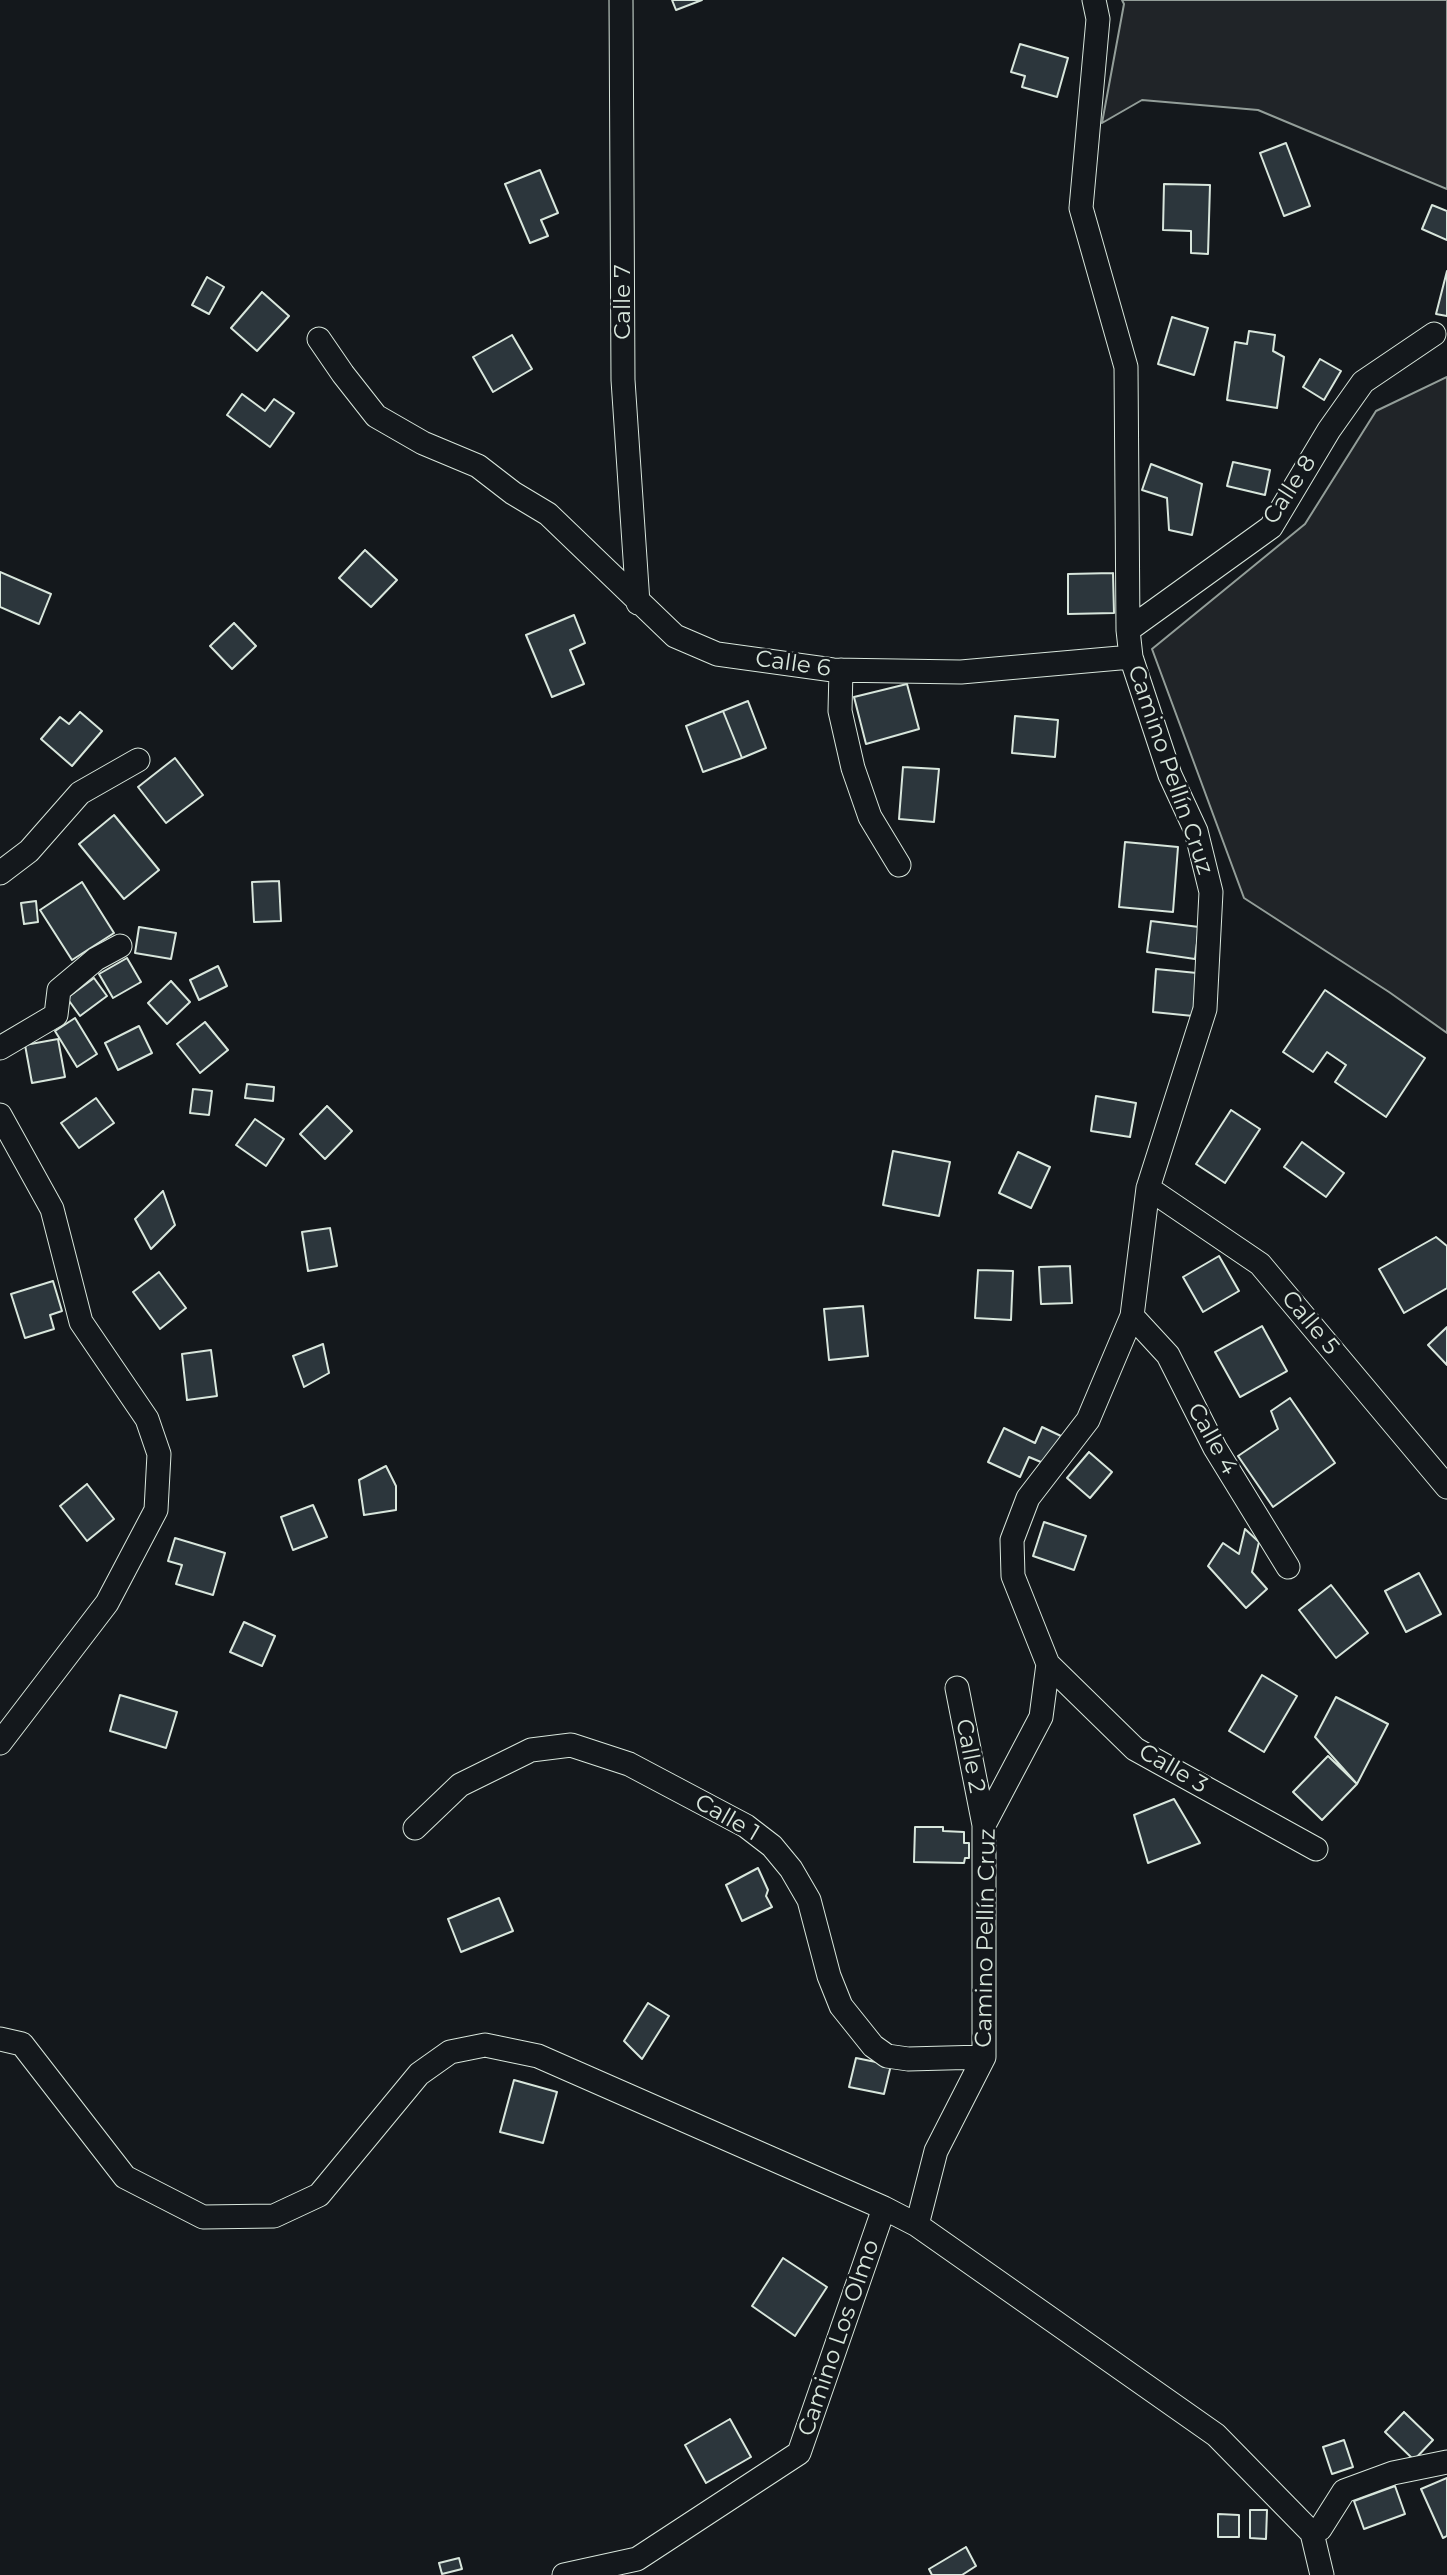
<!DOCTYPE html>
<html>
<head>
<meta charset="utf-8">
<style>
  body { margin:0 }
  canvas { display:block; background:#14181c }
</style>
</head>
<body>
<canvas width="1447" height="2575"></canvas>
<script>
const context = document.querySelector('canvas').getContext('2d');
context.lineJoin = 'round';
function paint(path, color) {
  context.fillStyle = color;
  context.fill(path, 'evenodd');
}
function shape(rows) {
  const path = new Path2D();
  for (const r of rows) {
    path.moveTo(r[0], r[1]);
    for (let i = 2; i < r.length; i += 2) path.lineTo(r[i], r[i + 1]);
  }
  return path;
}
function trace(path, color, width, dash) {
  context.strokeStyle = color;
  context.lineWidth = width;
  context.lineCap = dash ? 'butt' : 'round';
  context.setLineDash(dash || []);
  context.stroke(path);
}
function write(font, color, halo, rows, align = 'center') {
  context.font = font + ' Montserrat,sans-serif';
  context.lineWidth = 5;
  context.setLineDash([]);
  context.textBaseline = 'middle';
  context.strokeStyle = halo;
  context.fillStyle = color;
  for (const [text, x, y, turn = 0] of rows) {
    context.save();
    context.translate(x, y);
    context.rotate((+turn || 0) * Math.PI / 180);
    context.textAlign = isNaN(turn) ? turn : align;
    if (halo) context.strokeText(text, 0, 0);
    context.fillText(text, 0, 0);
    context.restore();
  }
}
const green = shape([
  [1122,0,1447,0,1447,189,1258,110,1142,100,1102,123,1124,4,1122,0],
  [1447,377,1447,1033,1389,992,1244,898,1152,649,1305,524,1376,411,1447,377]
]);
paint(green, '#202428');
trace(green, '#939e99', 2);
const building = shape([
  [672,0,702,0,676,10,672,0],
  [1020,44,1068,58,1057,97,1022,87,1025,76,1011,72,1020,44],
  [1286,143,1310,206,1284,216,1260,153,1286,143],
  [540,170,558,213,541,220,548,236,530,243,505,184,540,170],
  [1164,184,1210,185,1208,254,1191,253,1191,231,1163,230,1164,184],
  [1432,205,1447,211,1447,240,1422,229,1432,205],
  [1447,271,1447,316,1436,314,1447,271],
  [207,277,224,287,209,314,192,305,207,277],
  [262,292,289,316,257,351,231,328,262,292],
  [1172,317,1208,328,1194,375,1158,364,1172,317],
  [1249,331,1275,335,1273,351,1284,357,1277,408,1227,400,1235,342,1247,344,1249,331],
  [512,335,532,369,493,392,473,357,512,335],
  [1320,359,1341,371,1324,400,1303,387,1320,359],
  [242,394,265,411,274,399,294,413,270,447,227,415,242,394],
  [1233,462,1270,470,1265,495,1227,486,1233,462],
  [1151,464,1202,484,1192,535,1169,530,1167,498,1142,490,1151,464],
  [365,550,397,580,371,607,339,578,365,550],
  [0,572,51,594,39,624,0,607,0,572],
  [1113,573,1114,613,1068,614,1068,574,1113,573],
  [574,615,585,643,570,650,584,684,552,697,526,635,574,615],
  [234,623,256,646,232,669,210,646,234,623],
  [907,684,919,729,866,744,854,697,907,684],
  [748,701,766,748,742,758,723,711,748,701],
  [723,711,742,758,703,772,686,726,723,711],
  [80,712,102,731,72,766,41,739,60,717,69,724,80,712],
  [1015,716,1058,720,1055,757,1012,753,1015,716],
  [175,758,203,795,166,823,138,787,175,758],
  [903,767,939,769,934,822,899,819,903,767],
  [114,815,159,870,124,899,79,844,114,815],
  [1125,842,1178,847,1173,912,1119,907,1125,842],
  [279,881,281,921,254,922,252,882,279,881],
  [82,882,114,933,72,960,40,910,82,882],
  [36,901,38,922,24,924,21,903,36,901],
  [1151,921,1199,927,1195,959,1147,952,1151,921],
  [139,927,176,933,171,959,135,953,139,927],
  [127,958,141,982,113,998,99,974,127,958],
  [218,966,227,986,199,1000,190,980,218,966],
  [1156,969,1197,973,1193,1016,1153,1012,1156,969],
  [94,978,107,996,80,1016,67,998,94,978],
  [171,981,190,1002,167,1024,148,1003,171,981],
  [1325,990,1425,1058,1386,1117,1335,1082,1346,1065,1327,1052,1313,1072,1283,1052,1325,990],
  [75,1018,97,1054,77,1067,55,1031,75,1018],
  [205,1022,228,1050,200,1073,177,1044,205,1022],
  [139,1026,152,1053,118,1070,105,1043,139,1026],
  [58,1039,65,1077,32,1083,25,1045,58,1039],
  [247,1084,274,1087,273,1101,245,1098,247,1084],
  [193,1089,212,1091,209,1115,190,1113,193,1089],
  [1096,1096,1136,1103,1130,1137,1091,1131,1096,1096],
  [96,1098,114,1123,79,1148,61,1123,96,1098],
  [327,1106,352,1131,325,1159,300,1134,327,1106],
  [1231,1110,1260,1129,1225,1183,1196,1164,1231,1110],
  [255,1119,284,1139,266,1166,236,1145,255,1119],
  [1302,1142,1344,1173,1326,1197,1284,1167,1302,1142],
  [893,1151,950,1162,939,1216,883,1205,893,1151],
  [1018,1152,1050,1167,1031,1208,999,1193,1018,1152],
  [163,1191,175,1225,151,1249,135,1219,163,1191],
  [330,1228,337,1266,308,1271,302,1232,330,1228],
  [1436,1237,1447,1246,1447,1288,1404,1313,1379,1269,1436,1237],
  [1219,1256,1239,1291,1203,1312,1183,1277,1219,1256],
  [1070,1266,1072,1303,1041,1304,1039,1267,1070,1266],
  [978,1270,1013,1271,1011,1320,975,1318,978,1270],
  [159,1272,186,1308,160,1329,133,1292,159,1272],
  [53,1281,62,1311,50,1315,54,1329,25,1338,11,1294,53,1281],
  [863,1306,868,1356,829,1360,824,1309,863,1306],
  [1262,1326,1287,1371,1240,1397,1215,1352,1262,1326],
  [1447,1327,1447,1365,1428,1345,1447,1327],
  [323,1344,329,1373,304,1387,293,1356,323,1344],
  [211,1350,217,1396,187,1400,182,1354,211,1350],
  [1290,1398,1335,1463,1273,1507,1238,1456,1278,1429,1271,1411,1290,1398],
  [1042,1427,1061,1436,1048,1465,1029,1457,1020,1477,988,1462,1004,1428,1035,1443,1042,1427],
  [1089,1452,1112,1472,1090,1498,1067,1478,1089,1452],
  [386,1466,396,1486,396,1510,364,1515,359,1480,386,1466],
  [87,1484,114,1519,87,1541,60,1506,87,1484],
  [313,1505,327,1537,293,1550,281,1517,313,1505],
  [1044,1522,1086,1536,1074,1570,1033,1556,1044,1522],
  [1245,1529,1259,1542,1252,1572,1267,1589,1246,1608,1208,1566,1223,1543,1239,1554,1245,1529],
  [175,1538,225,1553,213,1595,176,1584,182,1565,168,1561,175,1538],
  [1419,1573,1441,1614,1406,1632,1385,1591,1419,1573],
  [1331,1585,1368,1633,1336,1658,1299,1610,1331,1585],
  [244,1622,275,1636,262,1666,230,1652,244,1622],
  [1262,1675,1297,1696,1264,1752,1229,1731,1262,1675],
  [120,1695,177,1712,166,1748,110,1731,120,1695],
  [1336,1697,1388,1724,1357,1784,1315,1737,1336,1697],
  [1328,1756,1357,1784,1322,1820,1293,1792,1328,1756],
  [1174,1799,1200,1843,1148,1863,1134,1815,1174,1799],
  [915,1827,943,1827,943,1831,964,1832,964,1843,969,1843,969,1858,965,1858,964,1863,914,1862,915,1827],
  [758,1868,768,1890,766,1896,772,1907,742,1921,726,1885,758,1868],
  [499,1898,513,1931,461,1952,448,1919,499,1898],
  [648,2003,669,2016,642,2059,624,2041,648,2003],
  [856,2058,891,2065,884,2094,849,2087,856,2058],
  [514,2080,557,2092,543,2143,500,2132,514,2080],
  [783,2258,827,2287,795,2336,752,2306,783,2258],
  [1404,2412,1433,2440,1414,2460,1385,2432,1404,2412],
  [730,2419,751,2457,706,2483,685,2445,730,2419],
  [1344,2440,1353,2467,1332,2474,1323,2447,1344,2440],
  [1447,2478,1447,2536,1443,2538,1421,2489,1447,2478],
  [1395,2486,1405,2514,1364,2529,1354,2501,1395,2486],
  [1250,2510,1267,2510,1266,2539,1250,2538,1250,2510],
  [1218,2514,1239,2515,1239,2537,1218,2537,1218,2514],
  [966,2547,976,2566,962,2575,932,2575,929,2569,966,2547],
  [459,2558,462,2569,442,2574,439,2563,459,2558]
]);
paint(building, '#2c363c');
trace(building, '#d8e6dc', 2);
const minor = shape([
  [621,0,623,380,638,603],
  [319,339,343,374,376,416,423,443,478,466,513,493,548,514,675,636,717,654,833,670,961,672,1131,657],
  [1128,630,1271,527,1329,430,1363,382,1434,334],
  [841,670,840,711,853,768,870,817,899,865],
  [0,873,29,851,80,793,138,760],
  [0,1048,56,1015,59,990,96,959,120,946],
  [0,1115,52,1209,81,1322,147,1419,159,1454,156,1510,107,1603,0,1743],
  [1148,1188,1260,1264,1447,1487],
  [1132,1316,1168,1355,1215,1448,1288,1567],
  [1048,1664,1135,1749,1316,1849],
  [957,1688,984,1825],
  [415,1828,460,1785,531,1750,571,1745,629,1764,746,1826,772,1846,791,1869,809,1900,829,1976,841,2006,873,2046,887,2056,908,2059,984,2057],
  [0,2039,22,2044,125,2177,203,2217,274,2216,319,2195,419,2074,450,2052,485,2045,538,2056,884,2208,917,2225,1216,2435,1312,2533,1322,2575],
  [917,2225,936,2151,984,2057,984,1825,1041,1717,1048,1664,1013,1576,1012,1540,1028,1498,1088,1420,1132,1316,1148,1188,1205,1009,1211,892,1196,831,1170,775,1131,657,1128,630,1126,367,1081,208,1098,19,1094,0],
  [1312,2533,1320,2529,1344,2491,1393,2473,1447,2462],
  [564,2575,637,2559,799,2453,884,2208]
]);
trace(minor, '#d8e6dc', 25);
trace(minor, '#14181c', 23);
write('23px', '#d8e6dc', '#14181c', [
  ["Calle 7",623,302,-90],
  ["Calle 8",1290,490,-57],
  ["Calle 6",793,664,8],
  ["Camino Pellín Cruz",1170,770,71],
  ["Calle 5",1310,1323,50],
  ["Calle 4",1212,1439,61],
  ["Calle 2",970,1756,79],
  ["Calle 3",1173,1769,30],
  ["Calle 1",727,1818,30],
  ["Camino Pellín Cruz",986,1938,-89],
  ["Camino Los Olmo",839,2338,-71]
]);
</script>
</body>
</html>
